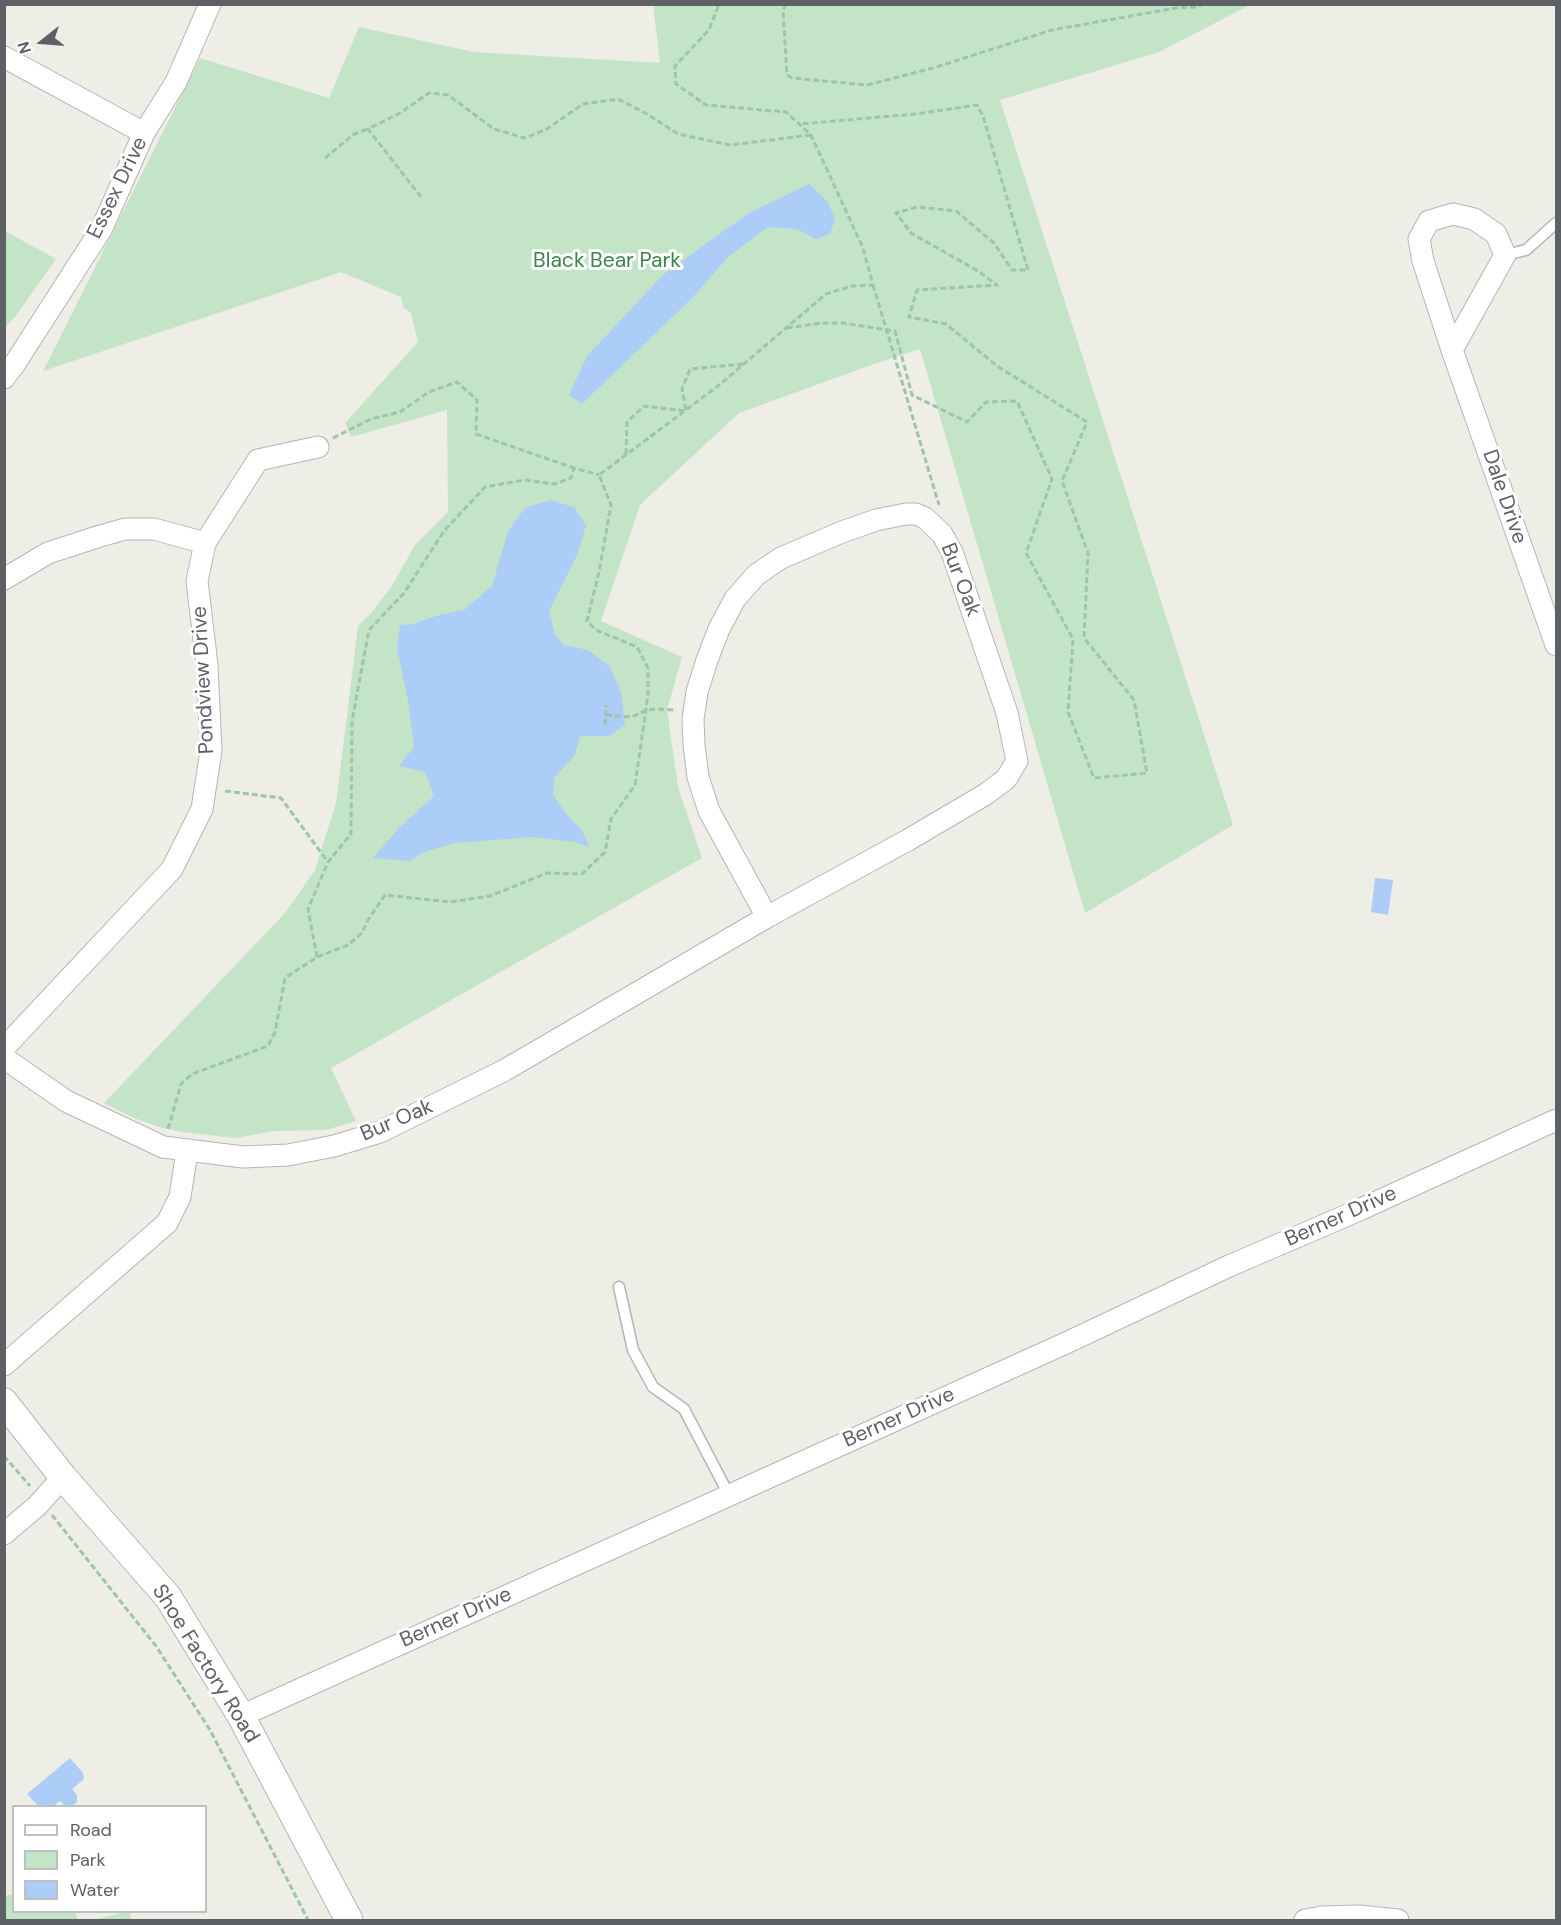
<!DOCTYPE html>
<html>
<head>
<meta charset="utf-8">
<style>
  body { margin:0 }
  #map { position:relative; width:1561px; height:1925px; overflow:hidden; background:#eeede6; font-family:"DM Sans",sans-serif }
  canvas { display:block }
  .frame { position:absolute; inset:0; border:6px solid #5d6065; pointer-events:none }
  .legend { position:absolute; left:12px; top:1805px; width:195px; height:108px; box-sizing:border-box; background:#fff; border:2px solid #bebfc1; margin:0; padding:8px 10px; list-style:none; font-size:18px; color:#5d6065 }
  .legend li { display:flex; align-items:center; gap:12px; height:30px }
  .legend b { width:30px; border:2px solid #bebfc1 }
  .north { position:absolute; left:12px; top:12px; width:60px; height:60px; -webkit-text-stroke:4px #fff; paint-order:stroke; rotate:253deg; font-size:16px; font-weight:700; line-height:24px; text-align:center; color:#5d6065 }
  .north::after { content:''; display:block; margin:auto; width:21px; height:27px; background:#5d6065; clip-path:polygon(50% 0,100% 100%,50% 72%,0 100%) }
</style>
</head>
<body>
<div id="map">
<canvas width="1561" height="1925"></canvas>
<div class="frame"></div>
<ul class="legend">
<li><b style="height:8px;background:#fff"></b>Road</li>
<li><b style="height:16px;background:#c4e4c8"></b>Park</li>
<li><b style="height:16px;background:#accdf8"></b>Water</li>
</ul>
<div class="north">N</div>
</div>
<script>
const context = document.querySelector('canvas').getContext('2d');
context.lineJoin = 'round';
function paint(path, color) {
  context.fillStyle = color;
  context.fill(path, 'evenodd');
}
function shape(rows) {
  const path = new Path2D();
  for (const r of rows) {
    path.moveTo(r[0], r[1]);
    for (let i = 2; i < r.length; i += 2) path.lineTo(r[i], r[i + 1]);
  }
  return path;
}
function trace(path, color, width, dash) {
  context.strokeStyle = color;
  context.lineWidth = width;
  context.lineCap = dash ? 'butt' : 'round';
  context.setLineDash(dash || []);
  context.stroke(path);
}
function write(font, color, halo, rows, align = 'center') {
  context.font = font + ' "DM Sans",sans-serif';
  context.lineWidth = 6;
  context.setLineDash([]);
  context.textBaseline = 'middle';
  context.strokeStyle = halo;
  context.fillStyle = color;
  for (const [text, x, y, turn = 0] of rows) {
    context.save();
    context.translate(x, y);
    context.rotate((+turn || 0) * Math.PI / 180);
    context.textAlign = isNaN(turn) ? turn : align;
    if (halo) context.strokeText(text, 0, 0);
    context.fillText(text, 0, 0);
    context.restore();
  }
}
paint(shape([
  [653,5,1250,5,1159,52,1000,100,1233,825,1085,913,920,349,874,364,739,413,640,505,601,621,682,657,667,710,678,787,702,858,331,1068,356,1121,326,1130,274,1131,235,1138,183,1132,159,1127,134,1118,104,1103,285,913,315,870,336,803,358,626,372,612,392,586,415,545,448,512,447,410,351,437,345,423,418,342,411,313,404,308,401,297,341,272,43,371,200,58,329,98,359,27,474,52,660,63],
  [5,231,56,259,15,317,5,328],
  [13,1894,14,1912,75,1912,78,1920,5,1920,5,1896],
  [124,1912,129,1912,132,1920,95,1920]
]), '#c4e4c8');
paint(shape([
  [809,184,828,202,835,219,830,234,816,239,797,229,768,227,729,256,693,297,582,404,569,395,587,356,664,274,749,213],
  [550,500,574,507,586,525,578,553,549,611,555,635,564,645,588,650,610,667,621,692,625,725,610,736,580,736,575,755,554,778,553,795,567,815,581,829,590,847,575,842,533,837,455,843,424,852,410,861,373,858,399,828,434,796,425,772,399,766,414,747,408,701,397,648,400,625,413,624,439,615,464,610,492,586,508,531,525,508],
  [1375,878,1393,880,1388,915,1371,912],
  [70,1758,83,1773,84,1779,72,1789,77,1795,77,1802,72,1806,64,1805,60,1801,53,1806,38,1806,27,1794]
]), '#accdf8');
const service = shape([
  [1505,255,1526,250,1556,223],
  [619,1287,633,1350,653,1387,684,1409,729,1495]
]);
const minor = shape([
  [4,57,144,133],
  [1452,350,1505,255,1496,234,1474,219,1453,214,1429,221,1419,239,1423,261,1452,350,1556,645],
  [4,378,14,365,102,228,144,133,176,82,210,4],
  [4,579,48,553,97,537,125,529,154,529,205,543],
  [4,1048,172,869,202,809,211,751,207,665,197,581,205,543,258,460,318,447],
  [4,1058,66,1101,163,1147,243,1157,288,1155,334,1146,380,1132,505,1070,767,917,908,840,986,794,1006,779,1017,761,1007,713,952,552,942,534,925,518,916,514,906,514,876,520,842,532,781,558,756,575,735,599,719,629,707,660,697,692,693,719,694,745,698,777,709,811,767,917],
  [4,1365,167,1223,180,1197,187,1151],
  [4,1534,37,1506,63,1477],
  [241,1716,1066,1343,1229,1266,1357,1211,1556,1120],
  [1305,1920,1322,1917,1359,1916,1398,1920]
]);
const tertiary = shape([
  [4,1402,63,1477,168,1597,241,1716,349,1920]
]);
trace(service, '#b3b5b9', 13);
trace(minor, '#b3b5b9', 23);
trace(tertiary, '#b3b5b9', 29);
trace(shape([
  [786,4,783,10,787,75,792,78,867,85,933,68,1052,30,1176,8,1197,7,1204,4],
  [325,158,354,134,368,129],
  [421,197,368,129,400,113,429,93,448,95,494,129,525,138,547,129,583,104,618,99,647,114,678,134,730,145,811,135],
  [873,285,939,505],
  [787,328,821,323,842,323,895,331,912,395,967,422,986,402,1017,401,1052,479,1026,553,1073,639,1068,712,1094,778,1147,773,1134,700,1084,638,1088,553,1062,481,1087,422,997,366,946,324,909,317,917,290,997,285,978,271,911,233,896,213,917,207,956,211,994,243,1012,270,1028,270,983,116,977,105,916,114,800,124],
  [333,438,371,419,400,412,429,392,457,382,477,400,476,434,574,468],
  [626,454,627,422,644,406,686,411,682,389,690,369,743,364],
  [606,715,632,717,646,710,657,709,675,710],
  [605,725,606,705],
  [225,791,281,798,328,862],
  [317,957,308,909,328,862,351,834,352,721,369,630,404,593,444,531,485,487,524,480,555,484,571,478,574,468,599,475],
  [168,1129,181,1084,192,1074,268,1046,275,1032,285,978,317,957,348,945,362,933,368,920,385,895,450,902,490,896,547,873,582,874,605,852,611,819,635,785,648,695,648,668,637,647,596,630,587,621,599,572,611,505,599,475,718,386,826,294,852,286,873,285,863,248,811,135,786,112,706,105,676,84,675,66,709,30,719,4],
  [4,1456,30,1486],
  [52,1515,156,1646,210,1730,308,1920]
]), '#9ec4ae', 3, [6, 3]);
trace(service, '#fff', 10);
trace(minor, '#fff', 21);
trace(tertiary, '#fff', 27);
write('21px', '#5d6065', '#fff', [
  ["Essex Drive",118,188,-64],
  ["Dale Drive",1504,497,71],
  ["Bur Oak",960,580,69],
  ["Pondview Drive",204,680,-93],
  ["Bur Oak",397,1121,-23],
  ["Berner Drive",1341,1217,-24],
  ["Berner Drive",899,1418,-24],
  ["Berner Drive",456,1618,-24],
  ["Shoe Factory Road",205,1664,58]
]);
write('21px', '#3d8449', '#fff', [
  ["Black Bear Park",607,261]
]);
</script>
</body>
</html>
